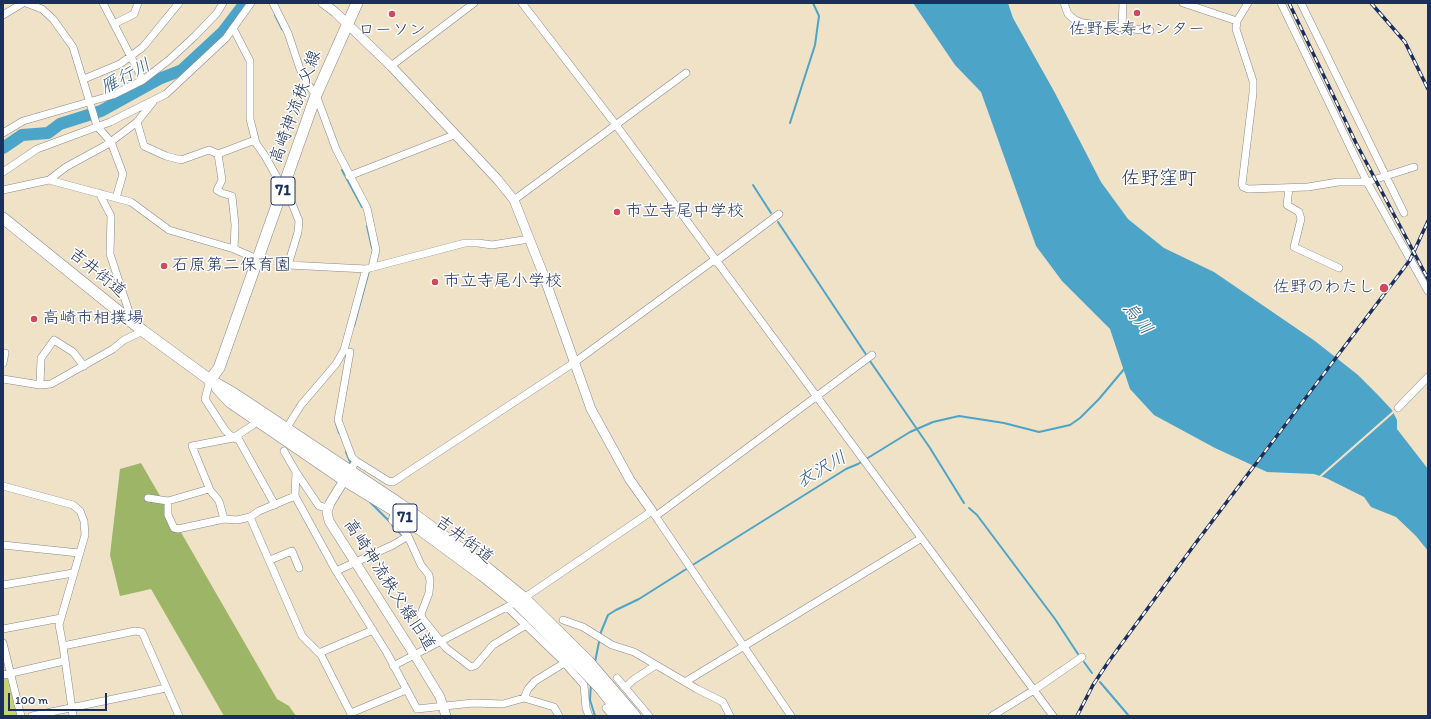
<!DOCTYPE html>
<html>
<head>
<meta charset="utf-8">
<style>
  body { margin:0 }
  #map { position:relative; width:1431px; height:719px; overflow:hidden; background:#f0e2c6; font-family:Itim,sans-serif }
  canvas { display:block }
  .frame { position:absolute; inset:0; border:4px solid #1b2f5e; pointer-events:none }
  .scale { position:absolute; left:8px; top:693px; width:99px; height:18px; box-sizing:border-box; border:2px solid #1b2f5e; border-top:0; padding-left:5px; font-size:12px; line-height:14px; white-space:nowrap; color:#1b2f5e; -webkit-text-stroke:3px #fff; paint-order:stroke }
</style>
</head>
<body>
<div id="map">
<canvas width="1431" height="719"></canvas>
<div class="frame"></div>
<div class="scale">100 m</div>
</div>
<script>
const context = document.querySelector('canvas').getContext('2d');
context.lineJoin = 'round';
function paint(path, color) {
  context.fillStyle = color;
  context.fill(path, 'evenodd');
}
function shape(rows) {
  const path = new Path2D();
  for (const r of rows) {
    path.moveTo(r[0], r[1]);
    for (let i = 2; i < r.length; i += 2) path.lineTo(r[i], r[i + 1]);
  }
  return path;
}
function trace(path, color, width, dash) {
  context.strokeStyle = color;
  context.lineWidth = width;
  context.lineCap = dash ? 'butt' : 'round';
  context.setLineDash(dash || []);
  context.stroke(path);
}
function write(font, color, halo, rows, align = 'center') {
  context.font = font + ' Itim,"Klee One",sans-serif';
  context.lineWidth = 3;
  context.setLineDash([]);
  context.textBaseline = 'middle';
  context.strokeStyle = halo;
  context.fillStyle = color;
  for (const [text, x, y, turn = 0] of rows) {
    context.save();
    context.translate(x, y);
    context.rotate((+turn || 0) * Math.PI / 180);
    context.textAlign = isNaN(turn) ? turn : align;
    if (halo) context.strokeText(text, 0, 0);
    context.fillText(text, 0, 0);
    context.restore();
  }
}
paint(shape([
  [7,676,10,678,17,716,3,716,3,677]
]), '#c5d374');
paint(shape([
  [141,463,277,699,289,706,296,716,224,716,151,589,120,596,110,555,120,469]
]), '#9cb566');
paint(shape([
  [913,3,1008,3,1013,18,1055,93,1101,182,1128,219,1164,248,1214,272,1315,341,1358,375,1377,394,1392,410,1397,420,1397,429,1428,469,1428,551,1416,536,1396,517,1371,507,1364,497,1326,478,1314,474,1267,472,1215,448,1154,415,1130,389,1110,329,1062,281,1036,246,981,92,955,65]
]), '#4ca5c9');
paint(shape([
  [1336,355,1338,357,1254,468,1251,467],
  [1394,410,1395,412,1320,478,1318,477]
]), '#f0e2c6');
trace(shape([
  [275,15,282,29],
  [300,76,306,88],
  [790,123,815,45,819,16,813,3],
  [342,170,362,207],
  [753,185,771,213],
  [778,222,867,356],
  [367,226,372,248],
  [354,326,369,271],
  [870,361,930,448,964,503],
  [335,420,339,433],
  [346,452,351,464],
  [370,502,389,521],
  [969,508,977,515,1055,619,1078,654],
  [392,525,403,536],
  [691,566,846,469,858,464,910,432,933,422,959,416,1004,423,1039,432,1070,425,1080,418,1099,399,1125,368],
  [595,662,601,632,608,615,616,610,639,599,688,568],
  [1084,662,1092,673],
  [1100,682,1129,716],
  [591,684,590,700,595,716]
]), '#4ca5c9', 2);
trace(shape([
  [3,148,22,135,48,133,60,124,101,111,159,79,182,70,223,32,245,3]
]), '#4ca5c9', 12);
const minor = shape([
  [26,3,42,9,53,19,73,47,97,126,111,142,123,174,116,198],
  [103,3,143,80],
  [273,3,288,33,300,69,307,83,316,95,336,149,367,208,376,250,372,267],
  [522,3,616,125,1053,716],
  [1064,3,1068,14,1075,20,1083,23,1150,31],
  [1183,3,1237,21],
  [1248,3,1237,21,1236,29,1253,81,1253,93,1242,184,1243,187,1248,189,1308,187,1338,182,1367,182,1414,167],
  [1281,3,1367,182,1428,291],
  [1301,3,1404,213],
  [3,15,23,3],
  [114,24,134,14,138,3],
  [233,28,250,61,250,119,256,143,265,156,293,206,299,221,298,232,288,265,366,269,465,243,478,243,492,245,529,239],
  [1122,28,1123,3],
  [391,66,474,3],
  [84,79,120,64,143,47,179,3],
  [137,122,144,146,166,156,181,160,209,150,218,154,255,140],
  [3,133,23,121,113,95,143,80,169,60,195,36,217,13,223,3],
  [218,154,222,180,217,190,222,193,232,196,235,225,234,249],
  [3,172,37,149,110,122,166,94,226,38,251,3],
  [349,176,454,135],
  [49,180,66,167,108,144,137,122,153,102],
  [1289,188,1287,205,1299,212,1301,219,1294,247,1339,268],
  [3,190,49,180,131,202,169,230,234,249,257,259],
  [99,193,111,216,110,254,132,321],
  [514,200,686,73],
  [715,262,779,214],
  [350,352,338,420,352,457,356,461],
  [3,363,5,353],
  [3,379,40,385,51,384,113,349,124,340,143,331],
  [210,380,205,399,225,430,233,438,239,440,275,505],
  [40,385,41,358,54,340,73,352,84,366],
  [1398,408,1428,377],
  [256,421,253,425,233,438,192,446,210,490,219,501,224,519,237,520,250,517,259,511,295,496,336,571,387,653,417,709,473,703,503,704,524,698,554,707,559,716],
  [286,429,301,405,336,364,344,350,366,269],
  [284,451,296,472],
  [350,471,356,461,388,481,393,482,575,362,714,260],
  [3,486,73,505,80,511,84,521,85,535,59,625,63,646,73,716],
  [295,496,296,472,319,506,329,508],
  [148,498,168,501,209,489],
  [168,501,168,515,174,528,178,529,224,519],
  [395,511,392,520,408,536,421,565,429,575,430,581,429,593,421,614,422,618,446,648,471,667,476,665,493,645,526,625],
  [656,516,872,355],
  [250,517,302,636,321,655,352,716],
  [3,545,79,553],
  [270,560,292,551,299,568],
  [336,571,393,545,408,536],
  [3,585,73,573],
  [507,607,561,659,584,685,586,708,589,716],
  [563,620,583,627,612,645,634,652,697,689,723,702,730,716],
  [3,629,61,618],
  [3,643,21,716],
  [63,646,135,631,142,632,179,716],
  [319,653,373,630],
  [393,666,524,598,652,511,791,716],
  [3,675,64,661],
  [617,678,649,716],
  [685,682,920,539],
  [626,687,633,680,656,665],
  [524,698,528,689,535,681,566,662],
  [606,708,613,716],
  [351,713,406,690],
  [32,716,166,688],
  [992,716,1034,690,1082,657]
]);
const tertiary = shape([
  [323,3,335,12,391,66,498,180,514,200,542,271,591,409,630,480,652,511],
  [348,474,330,503,327,512,329,521,417,659,440,697,446,716]
]);
const primary = shape([
  [3,218,143,331,210,380,233,393,400,504,487,568,524,598,588,661,635,716],
  [210,380,219,368,316,95,357,3],
  [217,388,230,402,344,480,395,511,482,575,516,602,559,645,601,689,622,716]
]);
trace(minor, '#868892', 8);
trace(tertiary, '#868892', 10);
trace(primary, '#868892', 12);
trace(minor, '#fff', 7);
trace(tertiary, '#fff', 9);
trace(primary, '#fff', 11);
const rail = shape([
  [1289,3,1356,143,1428,279],
  [1371,3,1405,42,1428,89],
  [1077,716,1093,685,1109,661,1195,544,1410,260,1428,221]
]);
trace(rail, '#1b2f5e', 3.5);
trace(rail, '#fff', 2, [6]);
for (const [x, y, r, color] of [
  [1137,13,4,"#d1495b"],
  [392,14,4,"#d1495b"],
  [617,212,4,"#d1495b"],
  [164,266,4,"#d1495b"],
  [435,282,4,"#d1495b"],
  [1384,288,5,"#d1495b"],
  [34,319,4,"#d1495b"]
]) {
  const dot = new Path2D();
  dot.arc(x, y, r, 0, 2 * Math.PI);
  context.fillStyle = color;
  context.fill(dot);
  trace(dot, '#fff', 1.5);
}
for (const [x, y, w] of [
  [283,191,24],
  [405,518,24]
]) {
  const box = new Path2D();
  box.roundRect(x - w / 2, y - 14, w, 28, 3);
  context.fillStyle = '#fff';
  context.fill(box);
  trace(box, '#1b2f5e', 1);
}
write('bold 16px', '#1b2f5e', null, [
  ["71",283,191],
  ["71",405,518]
]);
write('17px', '#1b2f5e', '#fff', [
  ["佐野長寿センター",1137,30,"center"],
  ["ローソン",392,31,"center"],
  ["市立寺尾中学校",625,212],
  ["石原第二保育園",172,266],
  ["市立寺尾小学校",443,282],
  ["佐野のわたし",1375,288,"right"],
  ["高崎市相撲場",42,319]
], 'left');
write('17px', '#1b2f5e', '#fff', [
  ["高崎神流秩父線",296,107,-70],
  ["吉井街道",97,273,39],
  ["吉井街道",464,540,37],
  ["高崎神流秩父線旧道",389,585,57]
]);
write('italic 18px', '#2f5e89', '#fff', [
  ["雁行川",126,77,-28],
  ["烏川",1137,319,52],
  ["衣沢川",822,470,-30]
]);
write('19px', '#1b2f5e', '#fff', [
  ["佐野窪町",1159,179]
]);
</script>
</body>
</html>
